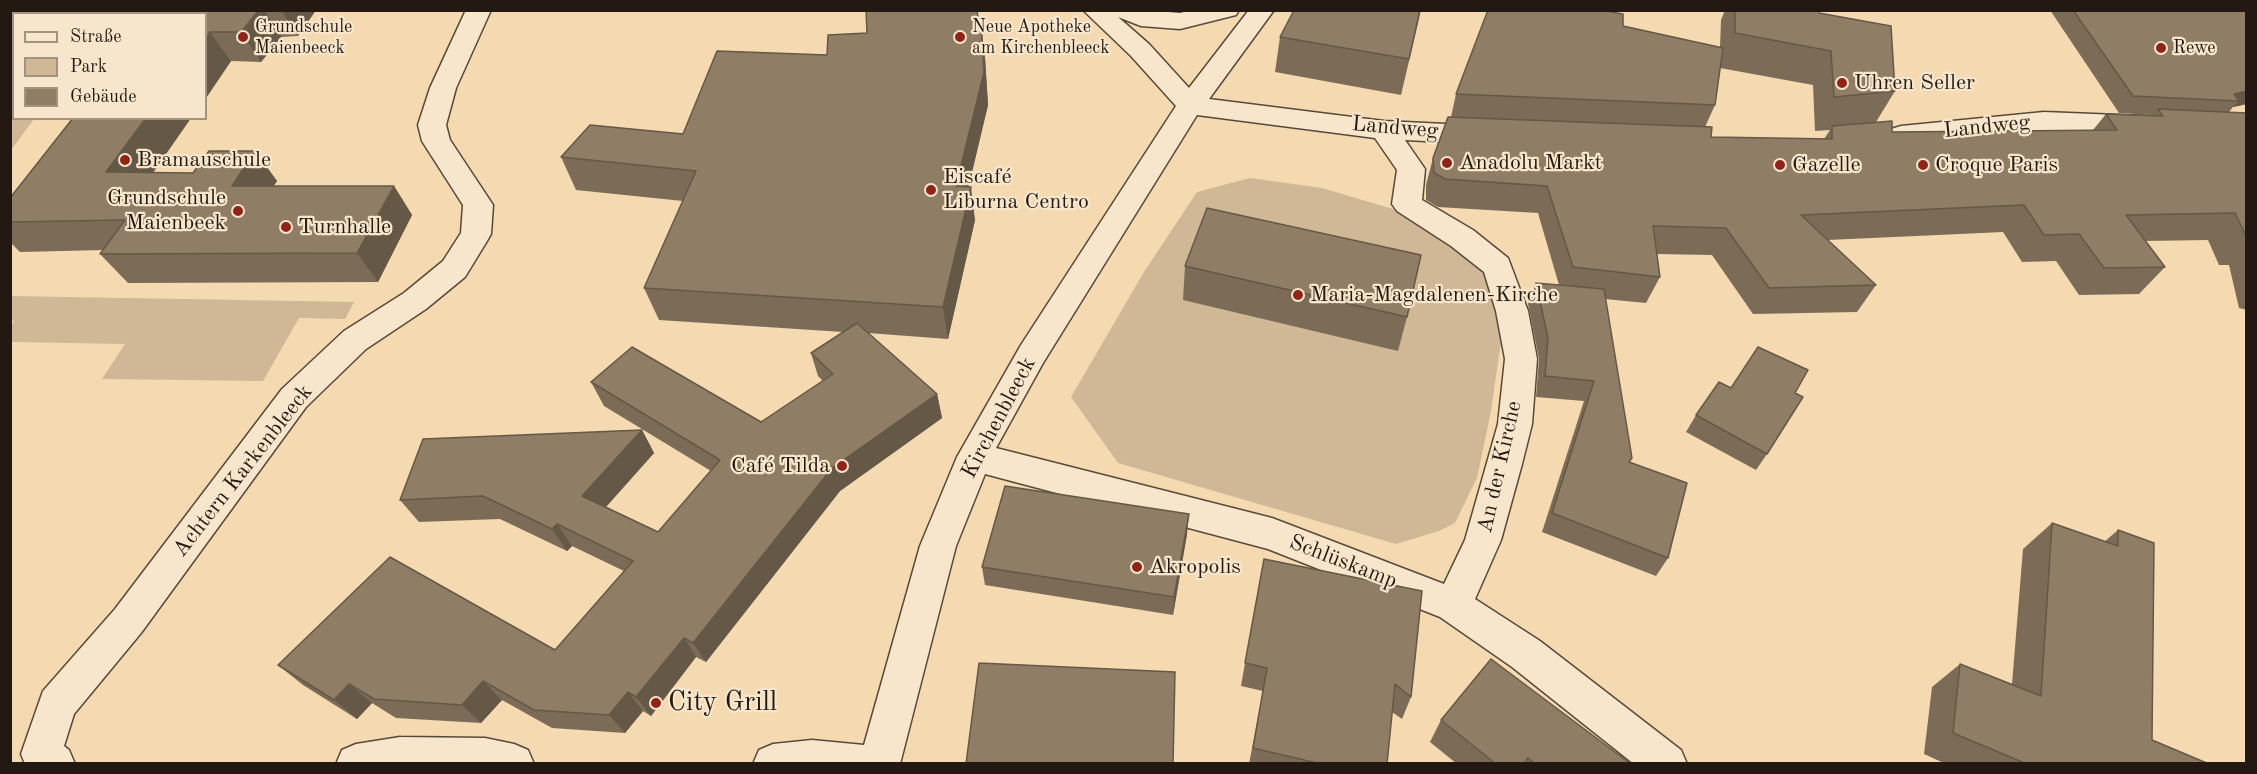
<!DOCTYPE html>
<html>
<head>
<meta charset="utf-8">
<style>
  body { margin:0 }
  #map { position:relative; width:2257px; height:774px; overflow:hidden; background:#f4d9b1; font-family:"Old Standard TT",serif }
  canvas { display:block }
  .frame { position:absolute; inset:0; border:12px solid #231912; pointer-events:none }
  .legend { position:absolute; left:12px; top:12px; width:195px; height:108px; box-sizing:border-box; background:#f8e6cc; border:2px solid #a39482; margin:0; padding:8px 10px; list-style:none; font-size:18px; color:#231912 }
  .legend li { display:flex; align-items:center; gap:12px; height:30px }
  .legend b { width:30px; border:2px solid #a39482 }
</style>
</head>
<body>
<div id="map">
<canvas width="2257" height="774"></canvas>
<div class="frame"></div>
<ul class="legend">
<li><b style="height:8px;background:#f8e6cc"></b>Straße</li>
<li><b style="height:16px;background:#d0b896"></b>Park</li>
<li><b style="height:16px;background:#907d65"></b>Gebäude</li>
</ul>
</div>
<script>
const context = document.querySelector('canvas').getContext('2d');
context.lineJoin = 'round';
function paint(path, color) {
  context.fillStyle = color;
  context.fill(path, 'evenodd');
}
function shape(rows) {
  const path = new Path2D();
  for (const r of rows) {
    path.moveTo(r[0], r[1]);
    for (let i = 2; i < r.length; i += 2) path.lineTo(r[i], r[i + 1]);
  }
  return path;
}
function trace(path, color, width, dash) {
  context.strokeStyle = color;
  context.lineWidth = width;
  context.lineCap = dash ? 'butt' : 'round';
  context.setLineDash(dash || []);
  context.stroke(path);
}
function write(font, color, halo, rows, align = 'center') {
  context.font = font + ' "Old Standard TT",serif';
  context.lineWidth = 4.5;
  context.setLineDash([]);
  context.textBaseline = 'middle';
  context.strokeStyle = halo;
  context.fillStyle = color;
  for (const [text, x, y, turn = 0] of rows) {
    context.save();
    context.translate(x, y);
    context.rotate((+turn || 0) * Math.PI / 180);
    context.textAlign = isNaN(turn) ? turn : align;
    if (halo) context.strokeText(text, 0, 0);
    context.fillText(text, 0, 0);
    context.restore();
  }
}
paint(shape([
  [11,10,125,11,123,14,14,14,14,118,34,119,11,150],
  [1250,178,1322,188,1403,212,1447,236,1484,274,1505,314,1491,411,1477,478,1455,523,1439,531,1396,544,1118,463,1071,397,1144,272,1197,192],
  [11,296,354,302,345,319,299,318,263,381,102,379,125,344,11,342,11,326,14,321,11,320]
]), '#d0b896');
const minor = shape([
  [466,10,491,10,456,88,446,125,450,140,493,205,491,234,487,241,465,277,426,309,366,349,306,407,141,633,74,714,64,746,69,750,75,764,25,764,21,754,43,691,115,609,282,389,344,331,404,293,443,261,461,233,463,205,422,141,418,125,430,88,466,10],
  [1083,10,1145,10,1180,13,1192,10,1239,10,1236,15,1180,29,1141,26,1118,17,1149,44,1189,88,1249,10,1274,10,1209,99,1384,121,1487,126,1497,129,1501,135,1497,141,1487,144,1405,140,1425,169,1422,200,1473,230,1508,258,1528,311,1537,359,1532,424,1522,464,1501,540,1475,599,1540,641,1681,750,1687,764,1634,764,1512,667,1440,617,1268,549,985,474,956,546,900,764,753,764,759,750,773,744,812,740,864,745,920,546,957,457,1021,345,1176,106,1131,56,1083,10],
  [1197,115,1375,138,1397,170,1392,204,1397,211,1451,246,1484,272,1496,311,1505,359,1498,424,1465,540,1444,584,1272,518,996,448,1043,363,1197,115],
  [2044,112,2143,116,2153,119,2157,125,2153,131,2143,134,2044,130,1901,144,1891,141,1887,135,1891,129,1901,126,2044,112],
  [400,737,485,738,514,744,528,750,534,764,336,764,342,750,356,744,400,737]
]);
trace(minor, '#57493a', 3);
paint(minor, '#f8e6cc');
paint(shape([
  [147,10,316,10,298,36,281,37,261,62,231,61,206,98,206,14],
  [1421,10,1401,95,1275,72,1280,37],
  [1725,10,1818,10,1819,13,1895,91,1876,122,1892,132,2093,130,2106,114,2153,115,2119,113,2050,10,2247,10,2247,104,2233,107,2229,112,2247,113,2247,310,2239,308,2229,265,2219,265,2208,240,2145,241,2165,267,2139,294,2079,295,2056,261,2022,262,2003,232,1828,240,1876,285,1857,312,1753,314,1712,255,1656,254,1660,277,1646,303,1605,299,1630,462,1668,558,1656,576,1542,532,1584,401,1536,397,1539,359,1528,304,1536,283,1559,285,1538,213,1438,207,1426,200,1426,185,1433,158,1451,117,1456,94,1720,47,1721,20],
  [1720,68,1813,85,1815,131,1830,130,1824,139,1711,137,1705,127,1715,105],
  [979,25,985,58,988,105,968,187,975,220,948,339,868,333,937,394,942,418,840,491,706,662,696,657,651,716,643,711,625,733,552,728,502,700,481,723,396,718,372,703,357,719,303,685,278,665,555,650,624,571,572,546,567,551,500,519,419,522,400,500,642,430,654,453,606,507,658,532,711,471,604,406,591,382,761,422,823,381,818,376,811,353,843,332,659,320,644,288,683,201,576,190,561,157,683,134,827,55],
  [73,118,191,118,153,173,193,173,255,151,277,181,273,186,394,186,412,215,378,282,128,283,100,254,103,250,20,252,10,242,10,198],
  [1185,266,1407,317,1398,351,1183,300],
  [1731,388,1767,454,1756,470,1686,432,1696,415],
  [2052,523,2104,542,2118,530,2152,740,2209,764,1946,764,1924,754,1932,687,1960,664,2012,684,2023,549],
  [1187,534,1173,615,985,585,982,567],
  [1422,591,1411,697,1402,719,1392,712,1387,764,1249,764,1263,691,1241,686,1245,663],
  [1441,720,1631,764,1457,764,1430,742]
]), '#7c6c57');
paint(shape([
  [259,10,264,10,281,37,261,62,241,32],
  [281,10,316,10,298,36],
  [981,25,985,58,988,105,961,219,956,186],
  [210,32,231,61,206,98,206,38],
  [2247,91,2247,104,2233,107,2239,101,2234,94],
  [146,118,191,118,132,202,106,172],
  [255,151,277,181,255,215,232,186],
  [394,186,412,215,378,282,357,253],
  [971,187,975,220,948,339,943,307],
  [937,394,942,418,840,491,706,662,693,643,832,468],
  [642,430,654,453,596,518,582,496],
  [1189,514,1187,534,1173,615,1174,597],
  [557,524,572,546,567,551,552,529],
  [684,638,696,657,651,716,636,697],
  [483,681,502,700,481,723,462,705],
  [349,684,372,703,357,719,334,700],
  [628,692,643,711,625,733,609,715]
]), '#655847');
const building = shape([
  [147,10,259,10,241,32,210,32,206,38,206,14,145,14,147,10],
  [866,10,977,10,979,25,981,25,984,72,956,186,971,187,943,307,644,288,696,171,561,157,590,125,683,134,717,51,827,55,828,35,867,33,866,10],
  [1294,10,1420,10,1409,59,1280,37,1294,10],
  [1488,10,1600,10,1623,14,1623,26,1723,48,1715,105,1456,94,1488,10],
  [1735,10,1818,10,1819,13,1891,26,1895,91,1834,97,1831,51,1735,33,1735,10],
  [2073,10,2247,10,2247,91,2234,94,2239,101,2133,96,2073,10],
  [2158,109,2247,113,2247,238,2235,213,2126,215,2165,267,2104,268,2079,234,2044,235,2024,205,1801,215,1876,285,1769,288,1726,228,1653,226,1660,277,1573,267,1547,186,1445,179,1434,173,1433,158,1448,117,1712,127,1711,137,1832,139,1832,126,1892,121,1892,132,2117,130,2106,114,2163,116,2158,109],
  [73,118,146,118,106,172,193,173,209,151,255,151,232,186,394,186,357,253,100,254,125,220,10,222,10,198,73,118],
  [1207,208,1421,255,1407,317,1185,266,1207,208],
  [1536,283,1604,289,1632,458,1629,462,1687,483,1668,558,1552,513,1594,381,1545,376,1548,338,1536,283],
  [857,323,937,394,832,468,693,643,684,638,636,697,628,692,609,715,534,710,483,681,462,705,374,699,349,684,334,700,278,665,390,557,555,650,633,561,557,524,552,529,483,496,400,500,423,439,642,430,582,496,658,532,720,460,591,382,632,347,761,422,833,374,811,353,857,323],
  [1758,347,1808,370,1795,393,1803,397,1767,454,1696,415,1719,382,1731,388,1758,347],
  [1005,486,1189,514,1174,597,982,567,1005,486],
  [2052,523,2118,546,2118,530,2154,543,2152,740,2209,764,2027,764,1953,733,1960,664,2041,696,2052,523],
  [1264,559,1422,591,1411,697,1395,684,1387,764,1321,764,1253,748,1267,668,1245,663,1264,559],
  [1491,659,1631,764,1535,764,1528,758,1524,764,1496,764,1441,720,1491,659],
  [979,663,1175,672,1173,764,966,764,979,663]
]);
paint(building, '#907d65');
trace(building, '#655847', 1.5);
for (const [x, y, r, color] of [
  [243,37,6,"#8f2418"],
  [960,37,6,"#8f2418"],
  [2161,48,6,"#8f2418"],
  [1842,83,6,"#8f2418"],
  [125,160,6,"#8f2418"],
  [1447,163,6,"#8f2418"],
  [1780,165,6,"#8f2418"],
  [1923,165,6,"#8f2418"],
  [931,190,6,"#8f2418"],
  [238,211,6,"#8f2418"],
  [286,227,6,"#8f2418"],
  [1298,295,6,"#8f2418"],
  [842,466,6,"#8f2418"],
  [1137,567,6,"#8f2418"],
  [656,703,6,"#8f2418"]
]) {
  const dot = new Path2D();
  dot.arc(x, y, r, 0, 2 * Math.PI);
  context.fillStyle = color;
  context.fill(dot);
  trace(dot, '#f8e6cc', 2);
}
write('18px', '#231912', '#f8e6cc', [
  ["Grundschule",255,27],
  ["Maienbeeck",255,48],
  ["Neue Apotheke",972,27],
  ["am Kirchenbleeck",972,48],
  ["Rewe",2173,48]
], 'left');
write('22px', '#231912', '#f8e6cc', [
  ["Uhren Seller",1854,83],
  ["Bramauschule",137,160],
  ["Anadolu Markt",1459,163],
  ["Gazelle",1792,165],
  ["Croque Paris",1935,165],
  ["Eiscafé",943,177],
  ["Liburna Centro",943,202],
  ["Grundschule",226,198,"right"],
  ["Maienbeek",226,223,"right"],
  ["Turnhalle",298,227],
  ["Maria-Magdalenen-Kirche",1310,295],
  ["Café Tilda",830,466,"right"],
  ["Akropolis",1149,567]
], 'left');
write('22px', '#231912', '#f8e6cc', [
  ["Landweg",1987,127,-6],
  ["Landweg",1395,128,5],
  ["Kirchenbleeck",999,418,-62],
  ["An der Kirche",1500,467,-77],
  ["Achtern Karkenbleeck",243,471,-52],
  ["Schlüskamp",1343,562,21]
]);
write('27px', '#231912', '#f8e6cc', [
  ["City Grill",668,703]
], 'left');
</script>
</body>
</html>
